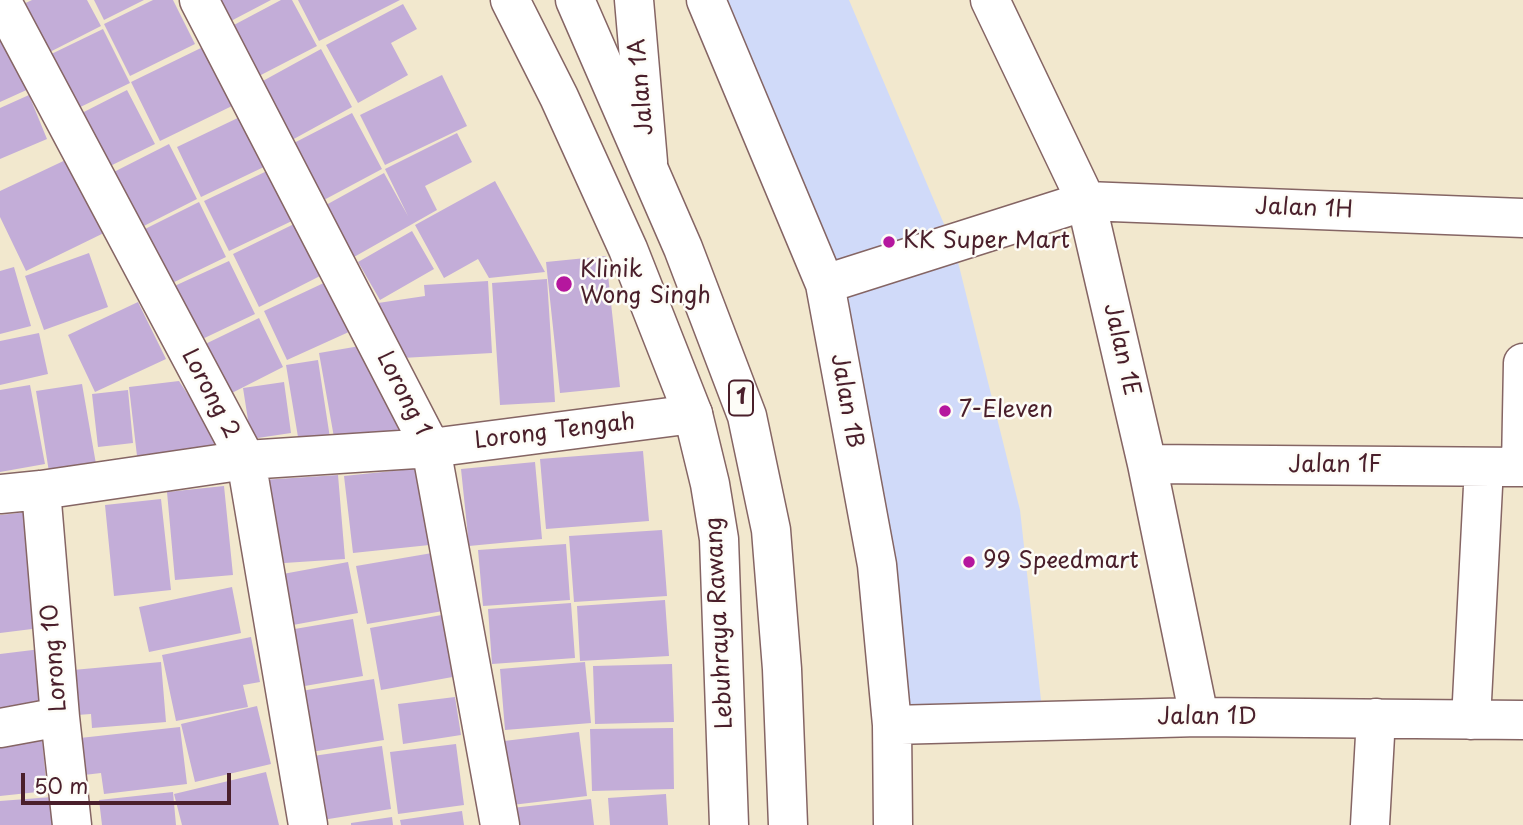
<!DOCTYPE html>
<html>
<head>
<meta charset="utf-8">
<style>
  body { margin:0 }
  #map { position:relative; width:1523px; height:825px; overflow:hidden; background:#f2e8ce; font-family:"Playpen Sans",sans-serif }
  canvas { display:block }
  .scale { position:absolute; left:21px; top:773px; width:210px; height:32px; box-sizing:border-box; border:4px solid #4a1f2b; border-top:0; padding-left:9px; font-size:21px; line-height:24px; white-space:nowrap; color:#4a1f2b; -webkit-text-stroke:5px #fdfcf7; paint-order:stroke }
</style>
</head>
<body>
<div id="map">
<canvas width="1523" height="825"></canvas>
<div class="scale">50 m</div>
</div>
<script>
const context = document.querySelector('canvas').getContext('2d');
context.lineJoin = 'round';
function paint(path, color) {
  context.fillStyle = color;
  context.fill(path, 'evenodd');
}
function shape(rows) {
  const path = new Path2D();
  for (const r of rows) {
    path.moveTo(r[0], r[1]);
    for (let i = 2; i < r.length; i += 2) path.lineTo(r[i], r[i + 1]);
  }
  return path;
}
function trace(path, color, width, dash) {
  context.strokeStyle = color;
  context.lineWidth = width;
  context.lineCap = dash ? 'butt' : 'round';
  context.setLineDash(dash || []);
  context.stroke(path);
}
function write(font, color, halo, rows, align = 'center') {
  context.font = font + ' "Playpen Sans",sans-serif';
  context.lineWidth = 5;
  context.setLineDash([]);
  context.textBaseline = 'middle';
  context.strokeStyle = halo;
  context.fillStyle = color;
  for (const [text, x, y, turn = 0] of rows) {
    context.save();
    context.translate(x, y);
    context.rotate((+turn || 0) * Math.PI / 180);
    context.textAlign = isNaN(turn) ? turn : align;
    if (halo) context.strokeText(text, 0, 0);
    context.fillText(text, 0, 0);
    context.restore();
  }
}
paint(shape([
  [717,0,849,0,955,250,1020,510,1042,709,901,714,837,293]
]), '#d0daf9');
paint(shape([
  [32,0,87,0,101,26,40,57,15,8],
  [94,0,144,0,104,20],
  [153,0,173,0,195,44,130,76,104,24],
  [218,0,271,0,229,22],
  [281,0,292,0,317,46,259,76,232,26],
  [298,0,400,0,319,41],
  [403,4,417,29,391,43,408,75,358,103,326,45],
  [0,20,31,88,0,102],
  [103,29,130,83,68,113,41,59],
  [203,47,232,106,160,141,131,82],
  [321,49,352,107,292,140,261,82],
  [442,75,467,126,385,165,360,115],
  [127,90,155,144,102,170,74,117],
  [29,95,47,139,0,159,0,108],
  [352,113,382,169,322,201,292,144],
  [244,115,268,165,201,197,177,147],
  [457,133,472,162,425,186,437,210,354,257,326,205,384,173,408,216,385,169],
  [169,144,197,199,132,232,104,177],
  [74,156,110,230,26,271,0,217,0,191],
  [269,170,294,220,229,251,204,201],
  [495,181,545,272,489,278,478,259,444,278,415,225],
  [199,202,226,257,162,288,135,234],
  [296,223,322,275,259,307,233,254],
  [412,231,434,269,380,300,358,262],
  [89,253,108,307,44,330,25,276],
  [606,256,620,387,560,393,546,262],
  [229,261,255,314,194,343,168,289],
  [14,267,31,326,0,334,0,271],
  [547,279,555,402,500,405,492,283],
  [328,281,351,331,287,360,264,311],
  [488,281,492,353,402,358,378,303,425,296,424,285],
  [138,302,166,359,95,392,68,335],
  [259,318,283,367,220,399,195,349],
  [39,333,48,374,0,385,0,341],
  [360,346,403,430,335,443,319,353],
  [318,360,330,438,299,443,286,365],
  [179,381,223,447,137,456,129,387],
  [284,382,291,433,251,439,243,388],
  [82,384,96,464,49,472,36,391],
  [30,385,45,464,0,472,0,390],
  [128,390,133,443,98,447,92,394],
  [643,451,649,521,546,529,540,459],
  [535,462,542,539,469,546,461,469],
  [431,467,439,544,353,553,344,476],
  [338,475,345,559,269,564,262,480],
  [224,486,233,575,175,580,167,492],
  [161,499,171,590,114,596,105,505],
  [27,512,40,628,0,633,0,515],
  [662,530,667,596,574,602,569,536],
  [566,544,570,600,483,606,478,550],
  [438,552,449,610,367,624,356,566],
  [348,562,358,613,282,627,272,576],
  [232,587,241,633,149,652,139,607],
  [665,600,669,656,580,661,577,606],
  [571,603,575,658,492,664,488,609],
  [447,614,458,676,381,690,370,628],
  [353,619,363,676,293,688,283,631],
  [251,637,260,682,243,685,248,707,176,721,162,655],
  [41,649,51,716,0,723,0,654],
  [161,662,166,722,92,728,91,714,77,715,73,670],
  [585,662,591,723,505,730,500,669],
  [672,664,674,722,595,724,593,666],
  [374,679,384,740,305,753,295,692],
  [455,697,461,735,403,744,398,704],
  [257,706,271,764,195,782,181,724],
  [180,727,187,784,104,794,101,773,84,775,80,738],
  [673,728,674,789,592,791,590,729],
  [579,732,587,796,512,805,504,741],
  [42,737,47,791,0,796,0,741],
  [456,744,464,805,398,814,390,752],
  [382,746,391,809,316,821,306,757],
  [266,772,279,825,182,825,174,794],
  [173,792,176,825,102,825,99,800],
  [666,794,668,825,610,825,608,798],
  [52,797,55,825,0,825,0,801],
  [591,799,594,825,514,825,512,808],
  [462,811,464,825,401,825,400,820],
  [392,817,393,825,351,825,351,823]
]), '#c3add8');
const minor = shape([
  [1,0,246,460,308,825],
  [199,0,431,448,500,825],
  [634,0,648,162],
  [706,0,825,284,877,565,892,725,893,825],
  [990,0,1086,201,1147,464,1199,717],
  [825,284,1086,201,1523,218],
  [1147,464,1523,467],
  [1521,467,1523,363],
  [41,490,60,717,72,825],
  [0,494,41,490,246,460,431,448,693,414],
  [1471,720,1484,467],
  [892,725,1199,717,1523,720],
  [0,728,60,717],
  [1370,825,1376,718]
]);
const major = shape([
  [510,0,559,97,628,249,693,414,710,484,719,539,729,825],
  [575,0,683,248,747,416,771,530,782,669,788,825]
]);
trace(minor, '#856564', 41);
trace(major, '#856564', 41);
trace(minor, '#fff', 38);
trace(major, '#fff', 38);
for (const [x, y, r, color] of [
  [889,242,7,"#b5179e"],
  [564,284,9,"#b5179e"],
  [945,411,7,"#b5179e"],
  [969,562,7,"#b5179e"]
]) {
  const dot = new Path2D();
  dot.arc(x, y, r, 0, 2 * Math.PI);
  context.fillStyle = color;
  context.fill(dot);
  trace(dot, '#fdfcf7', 2.5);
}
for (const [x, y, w] of [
  [741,398,24]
]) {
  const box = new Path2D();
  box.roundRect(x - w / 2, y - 17.5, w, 35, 5);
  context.fillStyle = '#fdfcf7';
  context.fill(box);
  trace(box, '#4a1f2b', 2);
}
write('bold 21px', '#4a1f2b', null, [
  ["1",741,398]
]);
write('23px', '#4a1f2b', '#fdfcf7', [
  ["Jalan 1A",642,87,-95],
  ["Jalan 1H",1304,209,2],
  ["Jalan 1E",1121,350,77],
  ["Lorong 2",210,394,62],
  ["Lorong 1",403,394,63],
  ["Jalan 1B",846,401,80],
  ["Lorong Tengah",555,432,-7],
  ["Jalan 1F",1335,466],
  ["Lebuhraya Rawang",720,623,-93],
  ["Lorong 10",55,658,-95],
  ["Jalan 1D",1207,718]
]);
write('23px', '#4a1f2b', '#fdfcf7', [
  ["KK Super Mart",903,242],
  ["Klinik",580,271],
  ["Wong Singh",580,297],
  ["7-Eleven",959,411],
  ["99 Speedmart",983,562]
], 'left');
</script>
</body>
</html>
